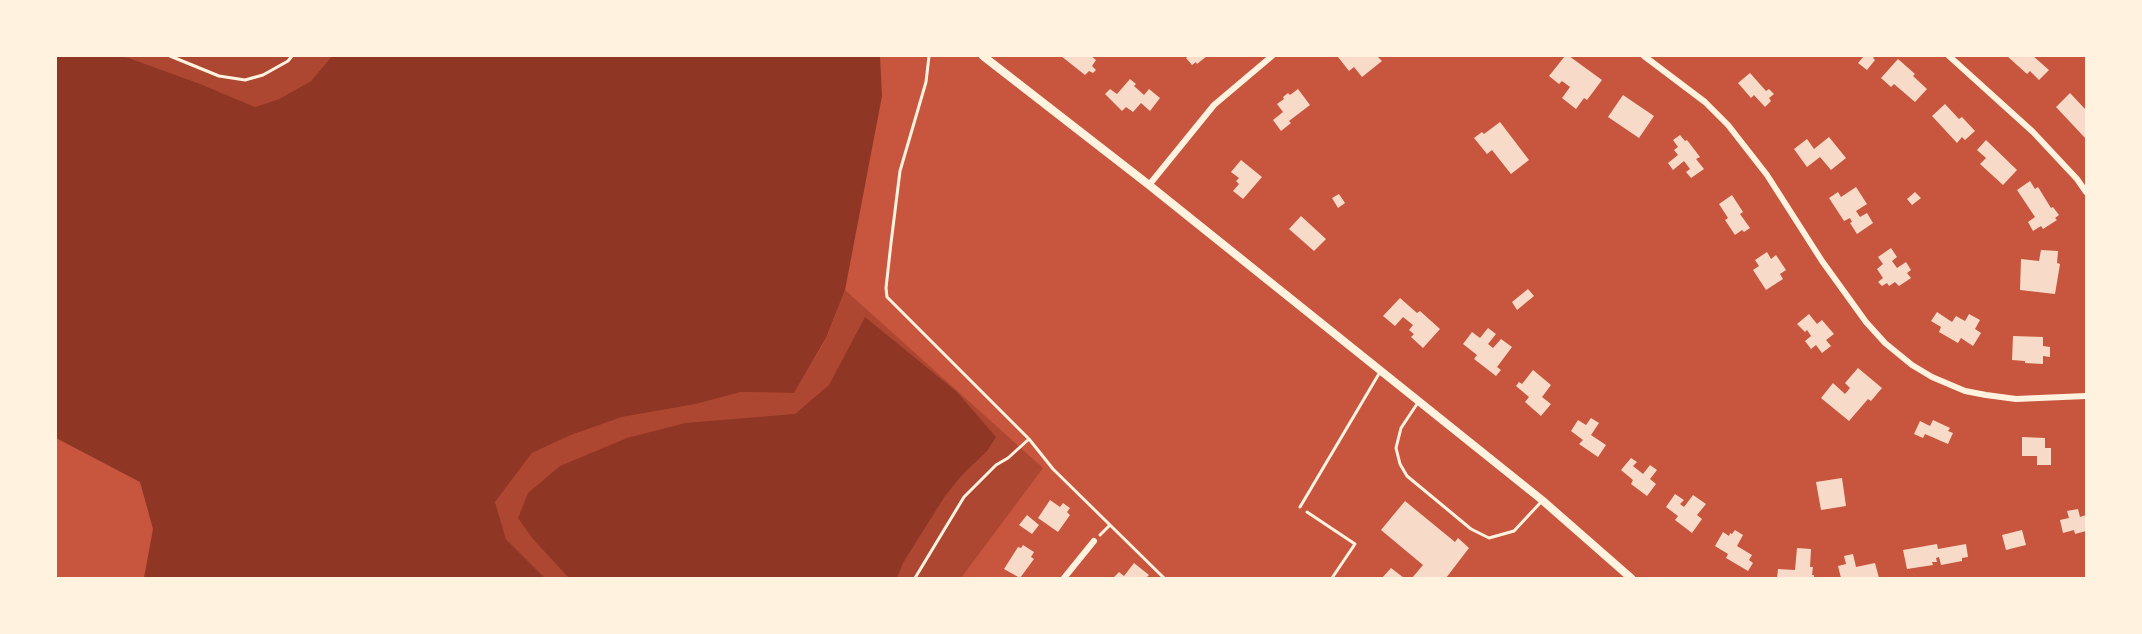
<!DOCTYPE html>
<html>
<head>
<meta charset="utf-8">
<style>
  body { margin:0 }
  #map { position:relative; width:2142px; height:634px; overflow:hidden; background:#c8553d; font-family:"Fira Sans Condensed",sans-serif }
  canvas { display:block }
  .frame { position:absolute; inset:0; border:57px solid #fff3e0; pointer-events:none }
</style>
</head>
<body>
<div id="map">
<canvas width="2142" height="634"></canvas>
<div class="frame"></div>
</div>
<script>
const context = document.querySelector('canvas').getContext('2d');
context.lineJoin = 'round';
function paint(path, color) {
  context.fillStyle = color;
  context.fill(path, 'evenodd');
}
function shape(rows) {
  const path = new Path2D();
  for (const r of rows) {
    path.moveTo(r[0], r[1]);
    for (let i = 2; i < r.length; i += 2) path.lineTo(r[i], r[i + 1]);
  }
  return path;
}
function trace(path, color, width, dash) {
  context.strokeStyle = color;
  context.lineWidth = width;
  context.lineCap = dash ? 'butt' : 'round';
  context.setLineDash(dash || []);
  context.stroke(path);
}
paint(shape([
  [117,56,332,56,311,81,279,99,255,107,203,85,129,58],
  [845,290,1043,468,961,578,545,578,506,539,495,502,532,453,571,435,622,417,696,404,741,392,794,393,826,339]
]), '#ae4732');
paint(shape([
  [58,56,117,56,129,58,203,85,255,107,279,99,311,81,332,56,880,56,882,96,845,290,826,338,794,393,741,392,696,404,622,417,571,435,532,453,495,502,506,539,545,578,144,578,153,529,140,482,56,438,56,57],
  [865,317,957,392,996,437,987,451,962,475,945,496,903,563,897,578,569,578,532,538,518,518,528,493,560,466,627,438,685,423,795,414,829,385]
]), '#8f3625');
paint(shape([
  [1061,56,1091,56,1096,60,1092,66,1096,70,1093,73,1089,71,1085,75],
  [1189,56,1207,56,1197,64,1196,62,1192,65,1186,58],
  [1339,56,1377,56,1382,61,1362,77,1354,67,1349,71,1338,57],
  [1565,56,1569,56,1602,80,1587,100,1584,98,1576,109,1562,98,1570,87,1562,81,1559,84,1549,76],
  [1864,56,1875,56,1873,58,1875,60,1867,70,1858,63],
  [2007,56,2033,56,2049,70,2039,80,2030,71,2027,74],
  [1898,59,1915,74,1913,76,1927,89,1915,102,1894,84,1891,87,1881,78],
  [1750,73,1766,91,1769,89,1774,94,1769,98,1771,101,1765,107,1754,95,1751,98,1738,83],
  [1130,79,1136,84,1134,86,1144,95,1149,89,1160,98,1150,111,1141,103,1133,112,1126,107,1122,111,1105,94,1110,89,1117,94],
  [1298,89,1310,105,1289,121,1291,123,1281,131,1273,120,1283,112,1277,104,1284,99,1283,97,1288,93,1290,95],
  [2070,93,2086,110,2086,139,2056,107],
  [1623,95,1654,116,1639,138,1608,117],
  [1945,104,1959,119,1962,117,1975,131,1965,140,1962,137,1957,143,1932,116],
  [1500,122,1529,160,1511,174,1492,150,1487,154,1474,138,1482,132,1484,134],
  [1680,135,1685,141,1687,140,1700,157,1696,159,1704,169,1691,178,1686,172,1690,169,1684,161,1673,170,1668,163,1678,155,1674,150,1678,147,1673,140],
  [1829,137,1846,158,1831,170,1820,157,1807,167,1794,149,1807,139,1814,149],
  [1986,140,2017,170,2003,185,1980,164,1986,158,1977,150],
  [1241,160,1262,177,1243,199,1233,191,1239,184,1236,181,1239,178,1231,172],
  [2030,181,2035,189,2038,187,2051,208,2053,207,2059,215,2055,218,2057,220,2043,229,2041,226,2033,231,2028,222,2035,217,2017,190],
  [1856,187,1867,204,1856,211,1860,217,1867,213,1873,223,1857,234,1850,223,1852,222,1850,218,1844,221,1829,198,1838,192,1841,197],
  [1915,192,1921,198,1912,205,1907,199],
  [1339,194,1345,203,1338,208,1332,198],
  [1732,195,1743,212,1740,214,1750,228,1744,232,1742,230,1735,235,1725,220,1728,218,1719,204],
  [1301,216,1326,239,1314,251,1289,229],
  [1891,248,1897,257,1892,261,1897,268,1906,262,1911,270,1907,273,1911,278,1899,286,1895,282,1889,286,1887,283,1882,286,1878,282,1883,278,1877,269,1883,264,1878,257],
  [2041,250,2058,251,2057,263,2060,264,2055,294,2020,290,2021,259,2039,261],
  [1767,252,1771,259,1776,255,1786,270,1780,274,1783,279,1766,290,1753,270,1759,266,1755,260],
  [1528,289,1534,296,1517,310,1512,302],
  [1400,298,1417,313,1420,311,1440,329,1423,348,1411,337,1414,334,1409,330,1413,325,1403,317,1395,326,1383,316],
  [1937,312,1952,322,1956,316,1965,321,1969,314,1980,320,1975,329,1981,333,1973,346,1961,338,1958,343,1939,332,1941,327,1931,321],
  [1809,314,1817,324,1822,320,1834,334,1826,340,1831,346,1822,353,1816,345,1811,349,1805,341,1811,336,1807,330,1805,332,1797,324],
  [1488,328,1496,334,1488,344,1493,348,1501,339,1512,347,1497,367,1501,370,1496,376,1474,359,1477,355,1463,344,1472,332,1480,338],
  [2013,336,2043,337,2043,346,2050,347,2050,357,2043,356,2043,364,2025,363,2025,361,2012,360],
  [1858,368,1882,388,1871,401,1868,399,1849,421,1821,398,1833,383,1845,394,1850,388,1845,383],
  [1533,370,1551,385,1542,397,1551,404,1541,416,1525,402,1529,397,1516,386,1519,382,1522,384],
  [1591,418,1599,423,1591,435,1606,445,1598,457,1579,444,1583,440,1571,431,1578,420,1586,425],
  [1933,420,1950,428,1948,431,1953,433,1948,444,1925,434,1923,438,1914,434,1920,421,1930,426],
  [2022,437,2045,438,2045,448,2051,448,2051,465,2037,465,2037,456,2022,456],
  [1631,458,1637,462,1633,466,1643,474,1650,465,1657,470,1650,479,1656,484,1647,496,1631,484,1633,480,1621,470],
  [1842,478,1846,506,1821,510,1816,482],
  [1675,494,1684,500,1680,504,1684,507,1693,495,1706,504,1697,515,1702,519,1692,533,1675,520,1678,516,1666,507],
  [1050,500,1060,507,1063,503,1070,508,1067,512,1070,515,1058,532,1038,518],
  [1405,501,1455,542,1458,538,1469,548,1446,578,1412,578,1423,565,1381,530],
  [2078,509,2080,517,2086,515,2086,531,2075,534,2074,530,2063,533,2060,520,2069,518,2067,511],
  [1027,515,1039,525,1032,534,1019,525],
  [1735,530,1743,535,1737,546,1752,555,1749,560,1753,563,1748,571,1726,558,1728,554,1715,546,1723,532,1729,536,1730,533,1732,534],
  [2022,530,2026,545,2006,550,2002,535],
  [1937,544,1938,549,1966,544,1968,557,1962,558,1962,561,1941,565,1939,557,1936,558,1937,562,1932,562,1933,565,1907,569,1903,550],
  [1023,545,1034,552,1031,557,1034,559,1020,578,1004,569,1018,547,1021,548],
  [1797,548,1811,549,1810,567,1813,567,1812,575,1814,575,1814,578,1777,578,1778,569,1795,570],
  [1853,554,1856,567,1875,563,1879,578,1857,578,1857,577,1841,578,1838,566,1846,564,1844,556],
  [1134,563,1149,575,1146,578,1113,578,1119,572,1124,576],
  [1391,568,1404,578,1382,578]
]), '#f7dbc8');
trace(shape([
  [170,56,219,76,245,80,263,75,288,61,292,56],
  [929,56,926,82,900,171,891,243,886,288,887,297,1029,439],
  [1307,512,1355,544,1332,578],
  [1100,535,1109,526],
  [915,578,964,497,996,465,1008,458,1029,439,1053,469,1164,578]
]), '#fff3e0', 3);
trace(shape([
  [1417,404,1401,428,1396,448,1400,464,1407,476,1471,529,1489,538,1514,531,1541,502],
  [1300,507,1380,372]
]), '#fff3e0', 3);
trace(shape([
  [1644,56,1705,102,1728,125,1767,175,1822,261,1866,322,1885,343,1912,365,1932,377,1965,391,1986,395,2016,399,2086,396],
  [1949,56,2033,132,2077,179,2086,192],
  [1149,185,1214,105,1272,56],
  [1064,578,1094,541]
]), '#fff3e0', 6);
trace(shape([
  [983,56,1149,185,1542,500,1631,578]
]), '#fff3e0', 8);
</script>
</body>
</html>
